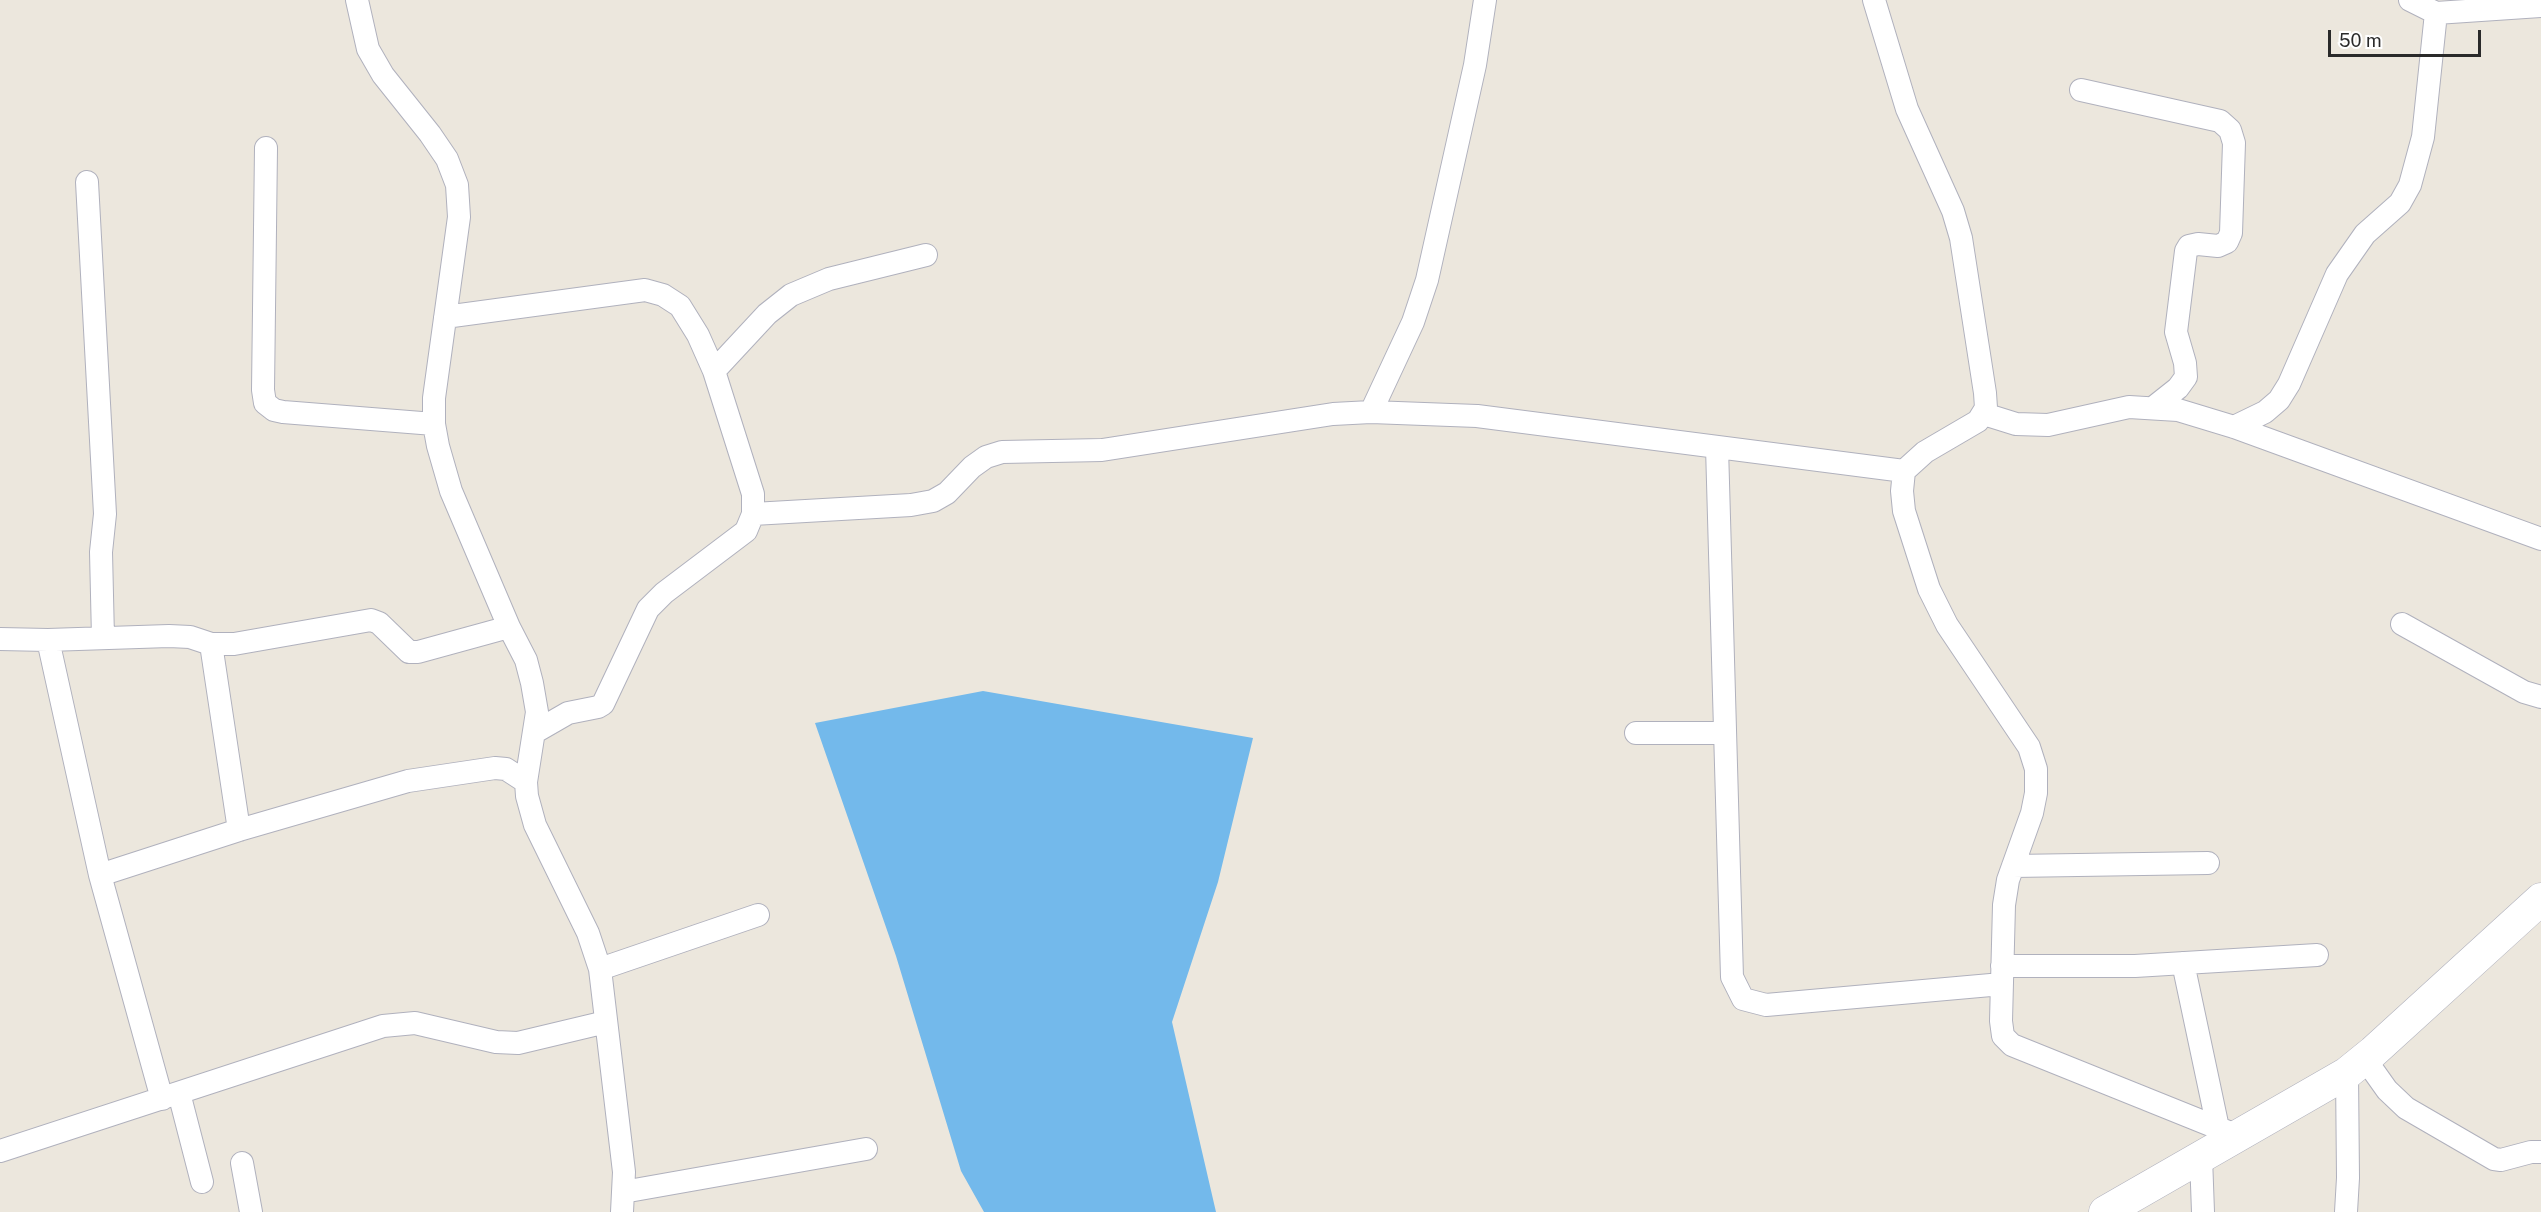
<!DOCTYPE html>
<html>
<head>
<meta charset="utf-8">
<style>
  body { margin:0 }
  #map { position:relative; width:2541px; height:1212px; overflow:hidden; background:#ece7dd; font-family:"Public Sans",sans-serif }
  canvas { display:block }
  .scale { position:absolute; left:2328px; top:30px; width:153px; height:27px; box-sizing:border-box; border:3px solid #2a2a2a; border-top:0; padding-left:8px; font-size:18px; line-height:21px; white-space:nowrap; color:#2a2a2a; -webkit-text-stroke:4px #fff; paint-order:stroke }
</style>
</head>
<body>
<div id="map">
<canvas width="2541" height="1212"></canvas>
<div class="scale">50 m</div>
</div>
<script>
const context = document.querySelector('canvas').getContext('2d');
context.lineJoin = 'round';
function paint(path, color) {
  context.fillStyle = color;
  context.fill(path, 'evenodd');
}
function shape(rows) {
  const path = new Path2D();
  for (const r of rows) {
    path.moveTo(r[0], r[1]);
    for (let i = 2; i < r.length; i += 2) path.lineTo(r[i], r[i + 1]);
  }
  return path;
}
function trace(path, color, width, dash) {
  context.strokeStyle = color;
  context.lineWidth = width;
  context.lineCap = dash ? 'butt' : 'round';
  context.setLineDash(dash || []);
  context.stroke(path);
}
paint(shape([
  [983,691,1253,738,1218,882,1172,1022,1216,1212,984,1212,961,1171,896,956,815,723]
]), '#73b9eb');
const minor = shape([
  [357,0,368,49,383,75,430,134,447,159,457,185,459,217,434,398,434,424,438,446,451,491,509,627,526,660,532,683,537,712,526,782,527,796,535,825,588,933,600,969,624,1172,622,1212],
  [1874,0,1907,109,1953,211,1961,238,1985,393,1986,408,1978,421,1925,452,1904,471,1902,491,1904,511,1929,589,1947,625,2029,747,2036,769,2036,793,2032,813,2008,880,2004,905,2001,1021,2003,1036,2012,1045,2238,1136],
  [2410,0,2436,13,2541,6],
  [2081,90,2220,121,2230,130,2234,143,2231,233,2227,242,2218,246,2198,244,2189,246,2186,251,2176,332,2185,363,2186,377,2178,388,2154,407],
  [266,148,263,390,265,403,274,410,283,412,434,424],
  [87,182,105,514,101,552,103,638],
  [445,317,645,290,663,295,680,306,698,335,714,371,753,494,753,514,746,531,664,593,648,609,603,704,598,707,568,713,535,732],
  [714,371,767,314,791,295,829,279,926,255],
  [1371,412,1413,322,1427,280,1475,65,1485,0],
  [1984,414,2016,424,2048,425,2129,407,2178,410,2234,427,2541,539],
  [2234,427,2265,412,2279,400,2289,384,2337,274,2365,234,2400,203,2410,185,2423,137,2436,13],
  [1717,447,1732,977,1743,999,1766,1005,2002,984],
  [753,514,911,505,933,501,947,493,972,467,986,457,1002,452,1102,450,1333,414,1371,412,1477,416,1904,471],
  [2402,624,2524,692,2541,697],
  [0,639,48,640,169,636,190,637,211,644,234,644,371,620,379,623,409,652,418,652,509,627],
  [48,640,100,875,239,830,408,781,495,768,506,769,526,782],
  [211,644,239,830],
  [1636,733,1725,733],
  [2013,866,2208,863],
  [100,875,162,1099],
  [2183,963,2218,1128],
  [2002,966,2135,966,2317,955],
  [600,969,758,915],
  [2365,1059,2387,1090,2406,1108,2494,1159,2501,1160,2531,1152,2541,1152],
  [179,1093,202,1182],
  [0,1151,383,1026,415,1023,496,1042,518,1043,606,1022],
  [2201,1157,2203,1212],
  [242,1163,251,1212],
  [623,1192,866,1149],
  [2346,1212,2348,1178,2347,1073]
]);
const secondary = shape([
  [2105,1212,2347,1073,2373,1052,2541,899]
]);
trace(minor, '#b0b1bd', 24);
trace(secondary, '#b0b1bd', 33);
trace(minor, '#fff', 22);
trace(secondary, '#fff', 32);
</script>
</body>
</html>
